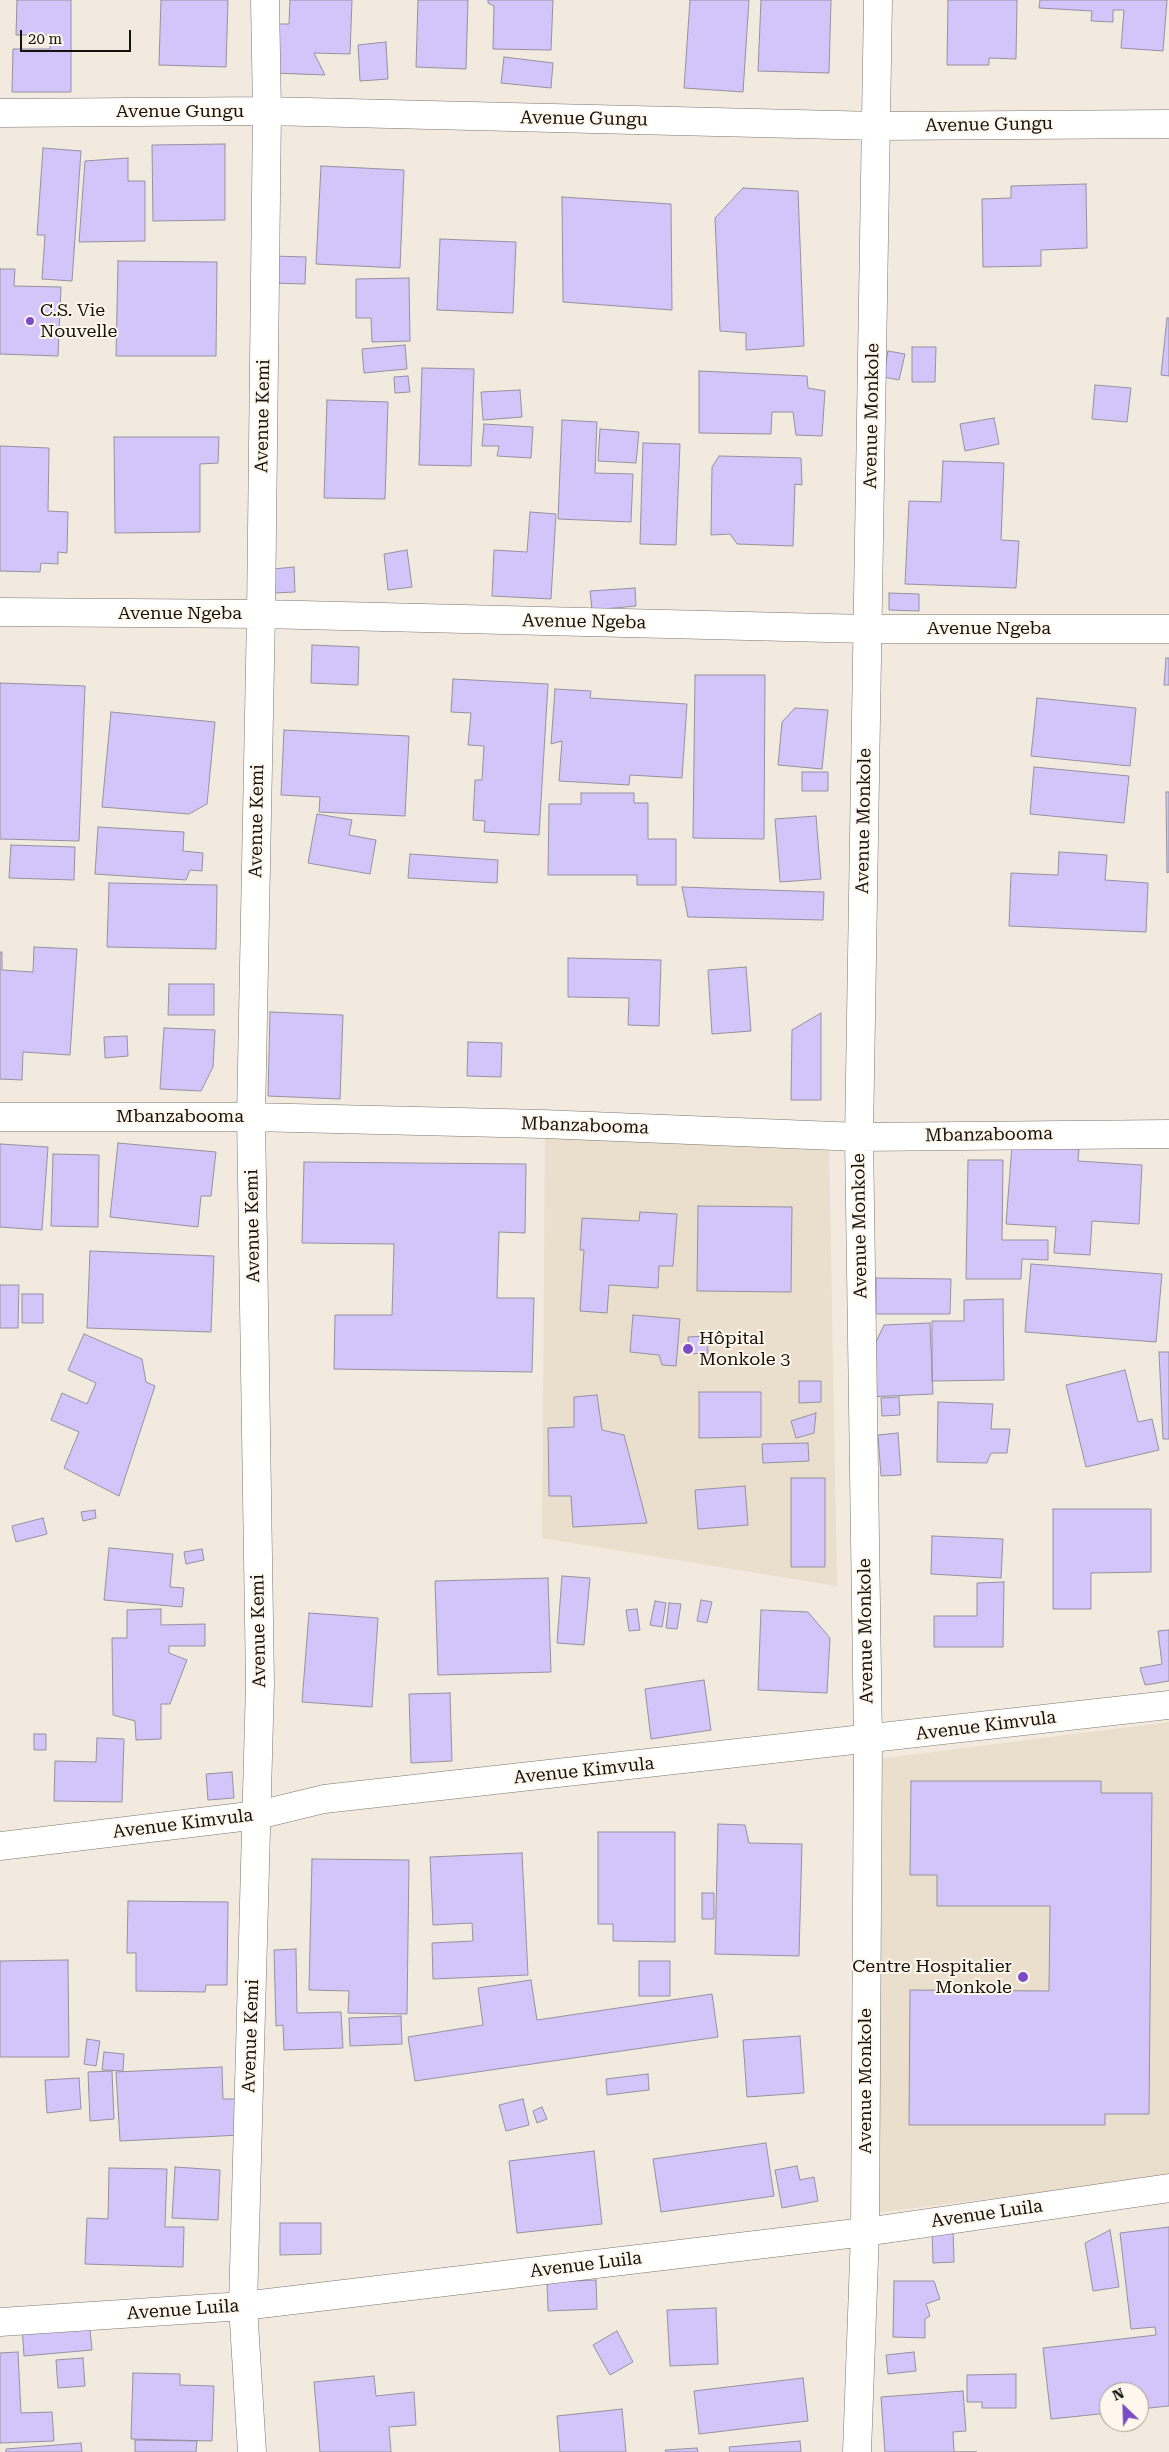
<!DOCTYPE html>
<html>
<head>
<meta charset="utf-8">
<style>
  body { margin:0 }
  #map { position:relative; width:1169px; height:2452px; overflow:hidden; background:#f2eadf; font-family:"Roboto Serif",serif }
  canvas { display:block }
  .north { position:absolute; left:1099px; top:2382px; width:50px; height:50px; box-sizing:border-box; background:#fff7ec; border:1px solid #a19b93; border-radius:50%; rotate:336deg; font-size:14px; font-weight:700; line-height:20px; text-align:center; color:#15120e }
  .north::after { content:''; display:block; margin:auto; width:18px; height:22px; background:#7a4dc6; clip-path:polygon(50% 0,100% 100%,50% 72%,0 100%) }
  .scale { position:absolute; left:20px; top:30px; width:111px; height:22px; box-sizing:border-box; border:2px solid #15120e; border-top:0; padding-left:6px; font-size:15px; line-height:18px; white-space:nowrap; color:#15120e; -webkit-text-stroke:4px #fff7ec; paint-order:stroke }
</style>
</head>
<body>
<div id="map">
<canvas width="1169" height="2452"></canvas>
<div class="north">N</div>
<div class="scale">20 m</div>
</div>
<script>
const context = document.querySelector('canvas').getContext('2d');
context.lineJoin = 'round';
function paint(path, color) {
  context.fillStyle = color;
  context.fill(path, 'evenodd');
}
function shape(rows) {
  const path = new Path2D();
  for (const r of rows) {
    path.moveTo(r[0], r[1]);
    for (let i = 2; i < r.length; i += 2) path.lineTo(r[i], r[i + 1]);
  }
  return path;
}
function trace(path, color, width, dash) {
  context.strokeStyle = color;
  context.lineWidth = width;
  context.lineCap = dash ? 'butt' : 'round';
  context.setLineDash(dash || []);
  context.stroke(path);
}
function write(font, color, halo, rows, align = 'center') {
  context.font = font + ' "Roboto Serif",serif';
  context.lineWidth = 4;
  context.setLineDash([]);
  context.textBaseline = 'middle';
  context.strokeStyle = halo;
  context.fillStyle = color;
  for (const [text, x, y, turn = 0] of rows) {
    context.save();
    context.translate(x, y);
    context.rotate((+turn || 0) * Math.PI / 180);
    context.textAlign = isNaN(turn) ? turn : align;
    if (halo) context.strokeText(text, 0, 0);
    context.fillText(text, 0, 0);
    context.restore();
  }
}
paint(shape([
  [545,1134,829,1142,837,1586,542,1538],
  [1169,1722,1169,2176,875,2213,878,1759]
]), '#eadecc');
const building = shape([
  [17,0,71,0,71,92,12,92,13,49,50,49,50,35,16,35,17,0],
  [161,0,228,0,226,67,159,65,161,0],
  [290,0,352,0,350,54,314,53,325,75,273,73,275,24,289,24,290,0],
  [418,0,468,0,466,69,416,67,418,0],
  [488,0,553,0,551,50,493,49,494,6,488,3,488,0],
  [690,0,749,0,743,92,684,88,690,0],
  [761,0,831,0,829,73,758,71,761,0],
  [948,0,1017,0,1016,59,989,58,989,65,947,65,948,0],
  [1040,0,1167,0,1163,51,1121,48,1124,10,1113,10,1113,22,1091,21,1092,11,1039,8,1040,0],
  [386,42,388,79,360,81,358,45,386,42],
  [504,57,553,63,551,88,501,83,504,57],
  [225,144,225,220,153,221,152,145,225,144],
  [43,148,81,151,72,281,42,279,45,235,37,235,43,148],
  [128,158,128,181,145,181,145,241,79,242,85,161,128,158],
  [321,166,404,170,400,268,316,264,321,166],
  [1086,184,1087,248,1041,250,1041,266,983,267,982,199,1011,198,1011,186,1086,184],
  [743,188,798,191,804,346,746,350,746,333,720,331,715,218,743,188],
  [562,197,671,204,672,310,563,302,562,197],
  [440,239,516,242,513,313,437,310,440,239],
  [273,256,306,257,305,284,272,283,273,256],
  [118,261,217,262,216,356,116,356,118,261],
  [0,269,15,269,14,286,61,287,58,356,0,354,0,269],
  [409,278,410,341,372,342,371,318,356,318,356,279,409,278],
  [1167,318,1169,318,1169,376,1161,375,1167,318],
  [405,345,407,369,364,373,362,349,405,345],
  [912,347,936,347,935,382,912,382,912,347],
  [888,351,905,354,899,380,883,377,888,351],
  [422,368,474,369,471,466,419,465,422,368],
  [699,371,807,376,808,388,825,391,822,436,796,435,793,412,772,412,771,434,699,433,699,371],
  [408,376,410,392,395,393,394,377,408,376],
  [1095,385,1131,388,1127,422,1092,419,1095,385],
  [520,390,522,417,483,420,481,392,520,390],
  [327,400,388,402,385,499,324,498,327,400],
  [994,418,999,444,965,451,960,424,994,418],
  [562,420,597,422,595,473,633,474,631,522,558,519,562,420],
  [484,424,533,427,531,458,497,456,499,446,482,446,484,424],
  [600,429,639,432,636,463,598,461,600,429],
  [114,437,219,437,218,463,200,464,200,532,115,533,114,437],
  [643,443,680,444,676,545,640,544,643,443],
  [0,446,49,448,48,511,68,512,67,553,58,552,58,564,41,563,40,572,0,571,0,446],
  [719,456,801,458,802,485,795,484,793,546,737,544,730,534,711,535,712,467,719,456],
  [943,461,1004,463,1001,540,1019,541,1016,588,905,584,909,501,941,502,943,461],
  [530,512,556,514,551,599,492,596,494,550,527,552,530,512],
  [407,550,412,587,388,590,384,554,407,550],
  [294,567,295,592,274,593,273,569,294,567],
  [635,588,636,606,592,610,590,591,635,588],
  [889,593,919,594,919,611,889,610,889,593],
  [312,645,359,647,358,685,311,683,312,645],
  [1166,658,1169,658,1169,685,1164,685,1166,658],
  [695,675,765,675,764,839,693,838,695,675],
  [453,679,548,684,539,835,484,832,485,821,473,820,475,780,482,780,484,746,468,745,471,713,451,712,453,679],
  [0,683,85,686,79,841,0,839,0,683],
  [555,689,591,691,590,698,687,704,682,778,630,775,629,785,559,781,562,741,551,744,555,689],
  [1037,698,1136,708,1130,766,1031,756,1037,698],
  [795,708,828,710,822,769,778,765,782,722,795,708],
  [111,712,215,722,207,804,189,814,102,807,111,712],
  [284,730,409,736,405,816,319,812,320,797,281,795,284,730],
  [1034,767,1129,776,1124,823,1030,814,1034,767],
  [802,772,828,772,828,791,802,791,802,772],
  [1166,792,1169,792,1169,872,1167,873,1166,792],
  [581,793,634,793,634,803,648,803,648,839,676,839,676,885,637,885,637,875,548,875,549,804,581,804,581,793],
  [317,814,352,820,349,835,376,840,370,874,308,863,317,814],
  [816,816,821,879,780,882,775,819,816,816],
  [98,827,184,832,183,851,203,853,202,871,190,870,186,880,95,874,98,827],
  [11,845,75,847,74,880,9,878,11,845],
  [1059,852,1107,855,1105,880,1148,883,1146,932,1009,926,1011,873,1058,875,1059,852],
  [410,854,498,860,497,883,408,878,410,854],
  [109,883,217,885,216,949,107,947,109,883],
  [682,887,824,892,823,920,688,917,682,887],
  [34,947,77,949,70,1055,23,1052,22,1080,0,1079,0,952,2,952,2,970,33,972,34,947],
  [568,958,661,960,659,1026,628,1025,629,998,568,997,568,958],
  [746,967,751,1031,712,1034,708,970,746,967],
  [169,984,214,984,214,1015,168,1015,169,984],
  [270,1012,343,1015,340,1099,268,1096,270,1012],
  [821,1013,821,1100,791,1100,792,1030,821,1013],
  [164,1028,215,1030,213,1067,201,1091,160,1089,164,1028],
  [127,1036,128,1056,105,1058,104,1037,127,1036],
  [468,1042,502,1043,501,1077,467,1076,468,1042],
  [118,1143,216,1152,211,1196,201,1196,198,1227,110,1217,118,1143],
  [0,1144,48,1147,42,1230,0,1227,0,1144],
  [1012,1145,1079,1149,1078,1161,1142,1165,1139,1224,1092,1221,1090,1255,1054,1253,1056,1227,1006,1224,1012,1145],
  [53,1154,99,1155,98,1227,51,1226,53,1154],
  [968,1160,1003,1160,1002,1240,1048,1240,1048,1260,1022,1259,1021,1279,966,1279,968,1160],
  [304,1162,526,1164,525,1233,499,1232,497,1298,534,1298,532,1372,334,1369,335,1315,392,1315,394,1244,302,1243,304,1162],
  [698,1206,792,1207,791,1292,697,1291,698,1206],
  [640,1212,677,1214,673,1266,659,1266,658,1288,609,1285,607,1313,580,1311,584,1250,580,1250,582,1218,639,1221,640,1212],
  [90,1251,214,1256,211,1332,87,1328,90,1251],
  [1031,1264,1162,1274,1156,1342,1025,1332,1031,1264],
  [876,1278,951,1279,950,1314,876,1314,876,1278],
  [0,1285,19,1285,18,1328,0,1328,0,1285],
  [22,1294,43,1294,43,1323,22,1323,22,1294],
  [1003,1299,1004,1380,932,1381,932,1321,964,1321,964,1300,1003,1299],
  [633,1315,680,1319,676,1366,662,1365,659,1355,630,1352,633,1315],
  [930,1323,933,1394,867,1397,868,1343,876,1342,884,1325,930,1323],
  [84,1334,142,1359,146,1382,155,1386,119,1496,64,1468,79,1432,51,1420,62,1393,87,1404,96,1383,68,1370,84,1334],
  [707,1336,708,1353,689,1354,688,1337,707,1336],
  [1159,1352,1169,1352,1169,1439,1163,1439,1159,1352],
  [1125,1370,1138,1422,1152,1419,1159,1450,1086,1467,1066,1385,1125,1370],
  [799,1381,821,1381,821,1402,799,1403,799,1381],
  [699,1392,761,1392,761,1437,699,1438,699,1392],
  [597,1395,602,1430,624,1435,647,1523,573,1527,571,1496,549,1496,548,1428,574,1427,574,1397,597,1395],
  [899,1397,900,1415,882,1416,881,1398,899,1397],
  [938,1402,993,1404,991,1429,1010,1429,1007,1453,991,1453,987,1463,937,1462,938,1402],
  [816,1413,814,1433,796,1438,791,1421,816,1413],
  [898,1433,901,1475,881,1476,878,1435,898,1433],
  [808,1443,809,1461,763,1463,762,1444,808,1443],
  [791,1478,825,1478,825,1567,791,1567,791,1478],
  [745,1486,748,1525,698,1529,695,1490,745,1486],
  [1053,1509,1151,1509,1151,1572,1091,1573,1091,1609,1053,1609,1053,1509],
  [95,1510,96,1518,83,1521,81,1512,95,1510],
  [43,1518,47,1534,16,1542,12,1526,43,1518],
  [932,1536,1003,1539,1001,1578,931,1574,932,1536],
  [109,1548,173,1554,170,1587,184,1588,182,1607,104,1600,109,1548],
  [202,1549,204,1560,186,1564,184,1552,202,1549],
  [562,1576,590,1578,584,1645,557,1643,562,1576],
  [548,1578,551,1672,438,1675,435,1581,548,1578],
  [1004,1582,1003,1647,934,1647,934,1616,977,1616,977,1583,1004,1582],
  [701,1600,712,1602,707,1623,697,1621,701,1600],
  [655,1601,666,1603,662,1627,650,1625,655,1601],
  [669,1603,681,1604,677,1629,666,1628,669,1603],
  [161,1609,161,1625,205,1624,205,1646,169,1646,169,1653,187,1660,170,1704,161,1704,161,1739,136,1740,135,1721,113,1715,112,1638,127,1638,127,1610,161,1609],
  [637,1609,640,1630,629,1631,626,1610,637,1609],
  [761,1610,808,1612,830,1638,827,1693,758,1690,761,1610],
  [309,1613,378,1618,372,1707,302,1702,309,1613],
  [1169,1630,1169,1681,1145,1685,1140,1668,1162,1664,1158,1631,1169,1630],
  [704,1680,711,1730,651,1739,645,1689,704,1680],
  [450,1693,452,1761,411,1763,409,1694,450,1693],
  [34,1734,46,1734,46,1750,34,1750,34,1734],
  [97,1738,124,1739,122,1802,54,1801,55,1761,96,1762,97,1738],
  [232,1772,234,1798,208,1800,206,1774,232,1772],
  [911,1781,1101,1781,1101,1793,1152,1793,1149,2114,1105,2114,1105,2125,909,2125,910,1990,1049,1991,1050,1906,937,1906,937,1875,910,1875,911,1781],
  [718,1824,745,1825,749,1843,802,1844,799,1956,715,1954,718,1824],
  [598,1832,675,1832,675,1942,613,1941,613,1924,598,1924,598,1832],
  [522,1853,528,1975,433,1979,432,1943,473,1941,472,1923,433,1925,430,1857,522,1853],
  [312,1859,409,1860,407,2014,348,2013,349,1991,309,1990,312,1859],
  [702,1893,714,1893,714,1919,702,1919,702,1893],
  [128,1901,228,1902,227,1985,206,1985,205,1992,136,1991,136,1953,127,1953,128,1901],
  [296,1949,297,2013,341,2012,343,2048,284,2050,283,2025,276,2026,274,1950,296,1949],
  [68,1960,69,2057,0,2057,0,1961,68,1960],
  [639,1961,670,1961,670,1996,639,1996,639,1961],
  [531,1980,537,2020,712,1994,718,2037,415,2081,408,2037,483,2025,478,1988,531,1980],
  [401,2016,402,2044,350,2046,349,2018,401,2016],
  [800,2036,804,2093,747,2097,743,2040,800,2036],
  [87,2039,100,2041,96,2066,84,2064,87,2039],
  [104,2052,124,2054,123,2071,102,2070,104,2052],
  [222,2067,223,2099,239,2099,241,2135,120,2141,116,2072,222,2067],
  [112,2071,114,2119,90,2121,88,2072,112,2071],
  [648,2074,649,2090,607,2095,606,2079,648,2074],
  [79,2078,81,2109,47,2113,45,2080,79,2078],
  [523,2099,529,2125,506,2131,499,2105,523,2099],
  [542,2107,547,2119,537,2123,533,2111,542,2107],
  [766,2143,774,2196,661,2212,653,2159,766,2143],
  [594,2151,602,2224,517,2233,509,2161,594,2151],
  [797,2166,800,2180,814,2177,818,2201,782,2208,775,2170,797,2166],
  [175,2167,220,2170,218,2220,172,2218,175,2167],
  [109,2168,167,2169,165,2227,184,2227,183,2267,85,2264,87,2218,108,2219,109,2168],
  [280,2223,321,2223,321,2254,280,2255,280,2223],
  [1169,2227,1169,2406,1139,2409,1139,2392,1109,2392,1109,2413,1051,2419,1043,2348,1156,2335,1155,2327,1131,2329,1120,2233,1169,2227],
  [953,2230,954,2262,933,2263,932,2231,953,2230],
  [1110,2230,1119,2287,1093,2291,1085,2243,1110,2230],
  [596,2280,597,2309,548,2311,547,2282,596,2280],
  [894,2281,934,2281,940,2299,926,2304,930,2316,925,2319,925,2338,893,2337,894,2281],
  [716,2308,718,2364,670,2366,667,2310,716,2308],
  [89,2320,92,2350,24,2356,22,2326,89,2320],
  [617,2331,633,2362,610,2375,593,2345,617,2331],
  [18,2352,21,2413,52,2412,54,2441,0,2443,0,2353,18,2352],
  [914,2352,916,2371,888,2374,886,2355,914,2352],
  [83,2358,85,2386,58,2388,56,2360,83,2358],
  [133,2373,180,2374,180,2385,214,2386,212,2441,131,2439,133,2373],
  [1016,2374,1016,2408,982,2408,982,2402,967,2402,967,2375,1016,2374],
  [374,2376,376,2396,414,2392,416,2425,389,2427,391,2452,320,2452,314,2382,374,2376],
  [803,2378,808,2421,699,2434,694,2391,803,2378],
  [963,2391,966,2431,953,2432,954,2452,977,2452,885,2452,881,2397,963,2391],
  [622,2409,626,2452,560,2452,557,2416,622,2409],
  [135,2440,197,2441,196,2452,135,2452,135,2440],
  [800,2441,801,2452,730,2452,729,2447,800,2441],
  [81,2443,82,2452,6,2452,6,2449,81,2443],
  [697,2448,698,2452,666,2452,665,2450,697,2448]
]);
paint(building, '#d3c5fa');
trace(building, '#95929e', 1);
const street = shape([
  [0,113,267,111,878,126,1169,124],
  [0,612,261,614,868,629,1169,629],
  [0,1117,251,1117,543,1124,859,1137,1169,1134],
  [0,1846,258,1815,324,1799,1169,1705],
  [0,2322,243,2306,865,2232,1169,2188],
  [252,2452,243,2306,260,1683,251,1117,261,614,267,111,265,0],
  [857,2452,865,2232,868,1740,859,1137,878,0]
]);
trace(street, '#7c756b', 29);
trace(street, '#fff', 28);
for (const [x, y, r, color] of [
  [30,321,5,"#7a4dc6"],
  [688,1349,6,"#7a4dc6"],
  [1023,1977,6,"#7a4dc6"]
]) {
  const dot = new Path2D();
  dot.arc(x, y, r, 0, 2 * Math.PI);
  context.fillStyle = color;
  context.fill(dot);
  trace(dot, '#fff7ec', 2);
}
write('18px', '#15120e', '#fff7ec', [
  ["Avenue Gungu",180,112],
  ["Avenue Gungu",584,119,1],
  ["Avenue Gungu",989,125,-1],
  ["Avenue Kemi",263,416,-89],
  ["Avenue Monkole",872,416,-89],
  ["Avenue Ngeba",180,614],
  ["Avenue Ngeba",584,622,1],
  ["Avenue Ngeba",989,629],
  ["Avenue Kemi",257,821,-89],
  ["Avenue Monkole",864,821,-89],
  ["Mbanzabooma",180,1117],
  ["Mbanzabooma",585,1126,2],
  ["Mbanzabooma",989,1135,-1],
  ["Avenue Kemi",253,1226,-91],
  ["Avenue Monkole",860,1226,-91],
  ["Avenue Kemi",259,1631,-91],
  ["Avenue Monkole",866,1631,-91],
  ["Avenue Kimvula",986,1726,-7],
  ["Avenue Kimvula",584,1771,-6],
  ["Avenue Kimvula",183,1824,-7],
  ["Avenue Kemi",251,2036,-88],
  ["Avenue Monkole",866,2081,-90],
  ["Avenue Luila",987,2214,-8],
  ["Avenue Luila",586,2265,-7],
  ["Avenue Luila",183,2310,-4]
]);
write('18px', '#15120e', '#fff7ec', [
  ["C.S. Vie",40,311],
  ["Nouvelle",40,332],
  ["Hôpital",699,1339],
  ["Monkole 3",699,1360],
  ["Centre Hospitalier",1012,1967,"right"],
  ["Monkole",1012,1988,"right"]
], 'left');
</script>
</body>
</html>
